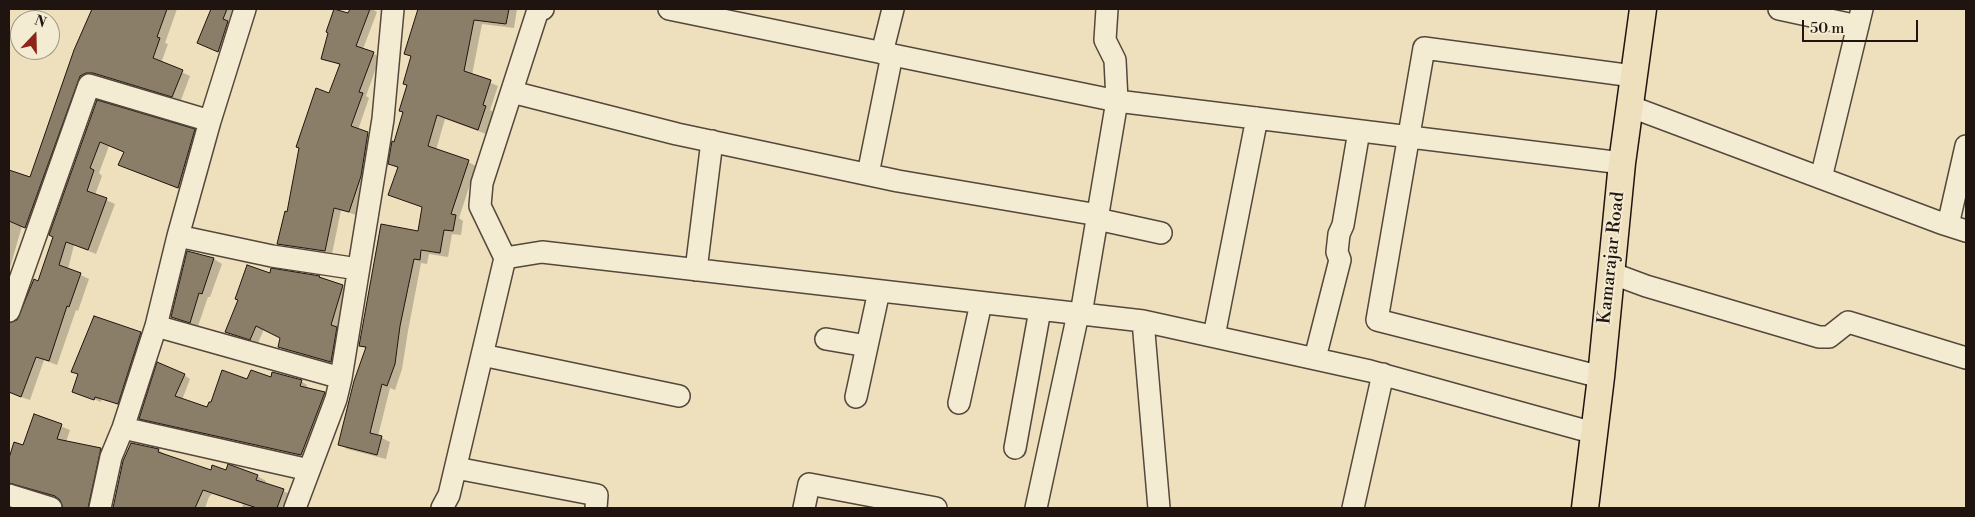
<!DOCTYPE html>
<html>
<head>
<meta charset="utf-8">
<style>
  body { margin:0 }
  #map { position:relative; width:1975px; height:517px; overflow:hidden; background:#eee0bc; font-family:"Libre Bodoni",serif }
  canvas { display:block }
  .frame { position:absolute; inset:0; border:10px solid #201410; pointer-events:none }
  .north { position:absolute; left:10px; top:10px; width:50px; height:50px; box-sizing:border-box; background:#f4ebd3; border:1px solid #9f9585; border-radius:50%; rotate:21deg; font-size:14px; font-weight:700; line-height:20px; text-align:center; color:#201410 }
  .north::after { content:''; display:block; margin:auto; width:18px; height:22px; background:#8f2418; clip-path:polygon(50% 0,100% 100%,50% 72%,0 100%) }
  .scale { position:absolute; left:1802px; top:20px; width:116px; height:22px; box-sizing:border-box; border:2px solid #201410; border-top:0; padding-left:6px; font-size:15px; line-height:18px; white-space:nowrap; color:#201410; -webkit-text-stroke:4px #f4ebd3; paint-order:stroke }
</style>
</head>
<body>
<div id="map">
<canvas width="1975" height="517"></canvas>
<div class="frame"></div>
<div class="north">N</div>
<div class="scale">50 m</div>
</div>
<script>
const context = document.querySelector('canvas').getContext('2d');
context.lineJoin = 'round';
function paint(path, color) {
  context.fillStyle = color;
  context.fill(path, 'evenodd');
}
function shape(rows) {
  const path = new Path2D();
  for (const r of rows) {
    path.moveTo(r[0], r[1]);
    for (let i = 2; i < r.length; i += 2) path.lineTo(r[i], r[i + 1]);
  }
  return path;
}
function trace(path, color, width, dash) {
  context.strokeStyle = color;
  context.lineWidth = width;
  context.lineCap = dash ? 'butt' : 'round';
  context.setLineDash(dash || []);
  context.stroke(path);
}
function write(font, color, halo, rows, align = 'center') {
  context.font = font + ' "Libre Bodoni",serif';
  context.lineWidth = 4;
  context.setLineDash([]);
  context.textBaseline = 'middle';
  context.strokeStyle = halo;
  context.fillStyle = color;
  for (const [text, x, y, turn = 0] of rows) {
    context.save();
    context.translate(x, y);
    context.rotate((+turn || 0) * Math.PI / 180);
    context.textAlign = isNaN(turn) ? turn : align;
    if (halo) context.strokeText(text, 0, 0);
    context.fillText(text, 0, 0);
    context.restore();
  }
}
paint(shape([
  [93,9,177,9,165,43,168,44,161,63,190,76,181,100,102,77,95,77,34,232,22,226,9,271,9,171,31,179,75,51],
  [213,9,239,9,228,56,198,43],
  [351,9,372,9,377,12,363,49,380,57,366,96,369,98,358,130,374,137,367,180,356,215,341,210,332,254,285,247,278,243,340,65,322,58],
  [419,9,517,9,514,28,482,24,472,75,498,86,490,110,494,112,486,134,445,119,436,150,468,162,476,166,459,218,463,221,461,235,452,234,448,257,429,254,427,264,421,263,408,331,402,369,395,390,390,388,378,436,390,442,386,459,347,449,339,444,367,349,360,346,419,232,424,208,390,194,399,169,390,164,404,113,412,57,406,53],
  [98,102,194,131,203,136,187,192,128,169,125,153,109,146,99,173,102,176,95,195,115,204,96,254,74,245,68,269,89,279,78,311,76,310,57,365,44,360,30,400,9,393,9,324,18,321,39,282],
  [188,252,214,259,222,264,210,297,208,297,198,326,181,321,172,317],
  [16,256,24,260,9,302,9,278],
  [272,270,319,277,350,291,338,365,287,351,279,347,282,338,264,329,258,343,234,336,226,332,271,274],
  [140,334,146,337,124,407,102,399,101,402,74,392,79,375,73,371],
  [184,375,190,379,182,400,207,409,248,381,272,378,301,381,307,385,306,389,324,393,331,397,308,458,147,422,141,418],
  [35,415,70,430,66,442,101,449,109,454,97,508,64,508,62,500,16,487,9,491,9,452,12,453,23,447],
  [158,450,167,455,166,456,211,472,227,472,257,476,266,481,265,483,292,495,287,508,242,508,243,504,212,494,209,497,205,508,114,508,124,461]
]), '#0003');
const building = shape([
  [92,9,167,9,157,37,160,38,153,58,183,70,172,97,93,73,86,73,80,76,25,228,9,221,9,170,30,177,74,50,92,9],
  [211,9,227,9,223,19,228,21,218,52,197,43,211,9],
  [334,9,348,13,350,9,370,9,356,46,374,52,359,92,363,93,351,126,368,132,361,176,349,212,334,208,325,251,277,244,285,211,287,212,299,148,296,147,316,88,329,93,340,64,321,59,328,33,326,32,334,9],
  [418,9,509,9,506,24,474,20,464,71,491,80,483,105,486,106,478,130,437,115,428,146,469,160,451,214,456,215,453,231,444,230,440,253,421,250,420,260,414,259,400,326,395,364,387,386,382,384,370,433,382,436,377,455,338,445,354,381,366,347,359,346,381,224,418,231,422,207,388,195,398,167,388,164,392,141,394,142,403,112,399,111,407,85,403,84,411,56,404,54,418,9],
  [97,100,195,129,178,188,118,165,124,152,100,142,90,168,94,170,87,191,107,198,88,250,66,242,59,265,81,273,69,307,67,306,49,361,36,357,21,397,9,392,9,323,17,320,34,279,38,281,53,237,49,235,97,100],
  [187,251,214,258,202,294,199,293,190,323,171,317,187,251],
  [247,265,270,273,271,268,320,276,319,277,343,285,331,325,337,327,331,362,278,347,280,338,256,326,250,340,225,332,238,300,235,299,247,265],
  [94,316,141,332,118,404,95,397,94,400,72,392,78,374,71,372,94,316],
  [157,362,185,374,175,396,207,407,209,402,211,402,222,370,247,379,251,370,271,377,272,372,302,380,300,386,325,392,301,455,139,419,157,362],
  [34,414,62,424,57,439,101,448,88,508,63,508,60,500,55,496,9,483,9,458,14,442,23,445,34,414],
  [131,443,159,449,158,452,211,470,212,465,226,470,228,464,258,475,256,480,284,489,277,508,257,508,203,490,195,508,113,508,123,461,131,443]
]);
paint(building, '#8b7e69');
trace(building, '#201410', 1);
const minor = shape([
  [669,9,1117,101,1622,163],
  [1779,9,1858,26],
  [882,53,893,9],
  [512,92,677,134,898,181,1098,215],
  [1629,106,1941,223,1966,231],
  [210,121,245,9],
  [868,174,892,55],
  [1821,178,1862,9],
  [1097,219,1161,233],
  [1948,225,1966,146],
  [505,258,542,252,1143,321,1370,371,1594,433],
  [696,270,712,141],
  [1611,273,1646,286,1819,337,1829,337,1848,322,1966,358],
  [9,311,89,85,210,121,178,236],
  [1081,314,1117,101,1115,60,1105,40,1107,9],
  [1143,321,1159,508],
  [156,326,341,378],
  [1214,336,1257,118],
  [826,339,867,346],
  [482,355,679,396],
  [1315,358,1340,260,1337,252,1339,234,1343,225,1359,131],
  [1601,377,1377,320,1424,48,1633,76],
  [856,397,879,291],
  [959,403,981,303],
  [123,428,156,326,178,236,272,256,358,269],
  [1015,448,1040,310],
  [456,468,597,495,596,508],
  [9,495,51,508],
  [100,508,111,457,123,428,309,470],
  [295,508,336,399,341,378,383,119,393,9],
  [442,508,449,495,505,258,480,206,482,183,538,10,543,9],
  [804,508,809,484,936,508],
  [1036,508,1078,314],
  [1353,508,1383,374]
]);
const major = shape([
  [1585,508,1601,377,1622,163,1643,9]
]);
trace(minor, '#54473b', 24);
trace(major, '#201410', 29);
trace(minor, '#f4ebd3', 21);
trace(major, '#eee0bc', 26);
write('18px', '#201410', '#f4ebd3', [
  ["Kamarajar Road",1612,258,-84]
]);
</script>
</body>
</html>
